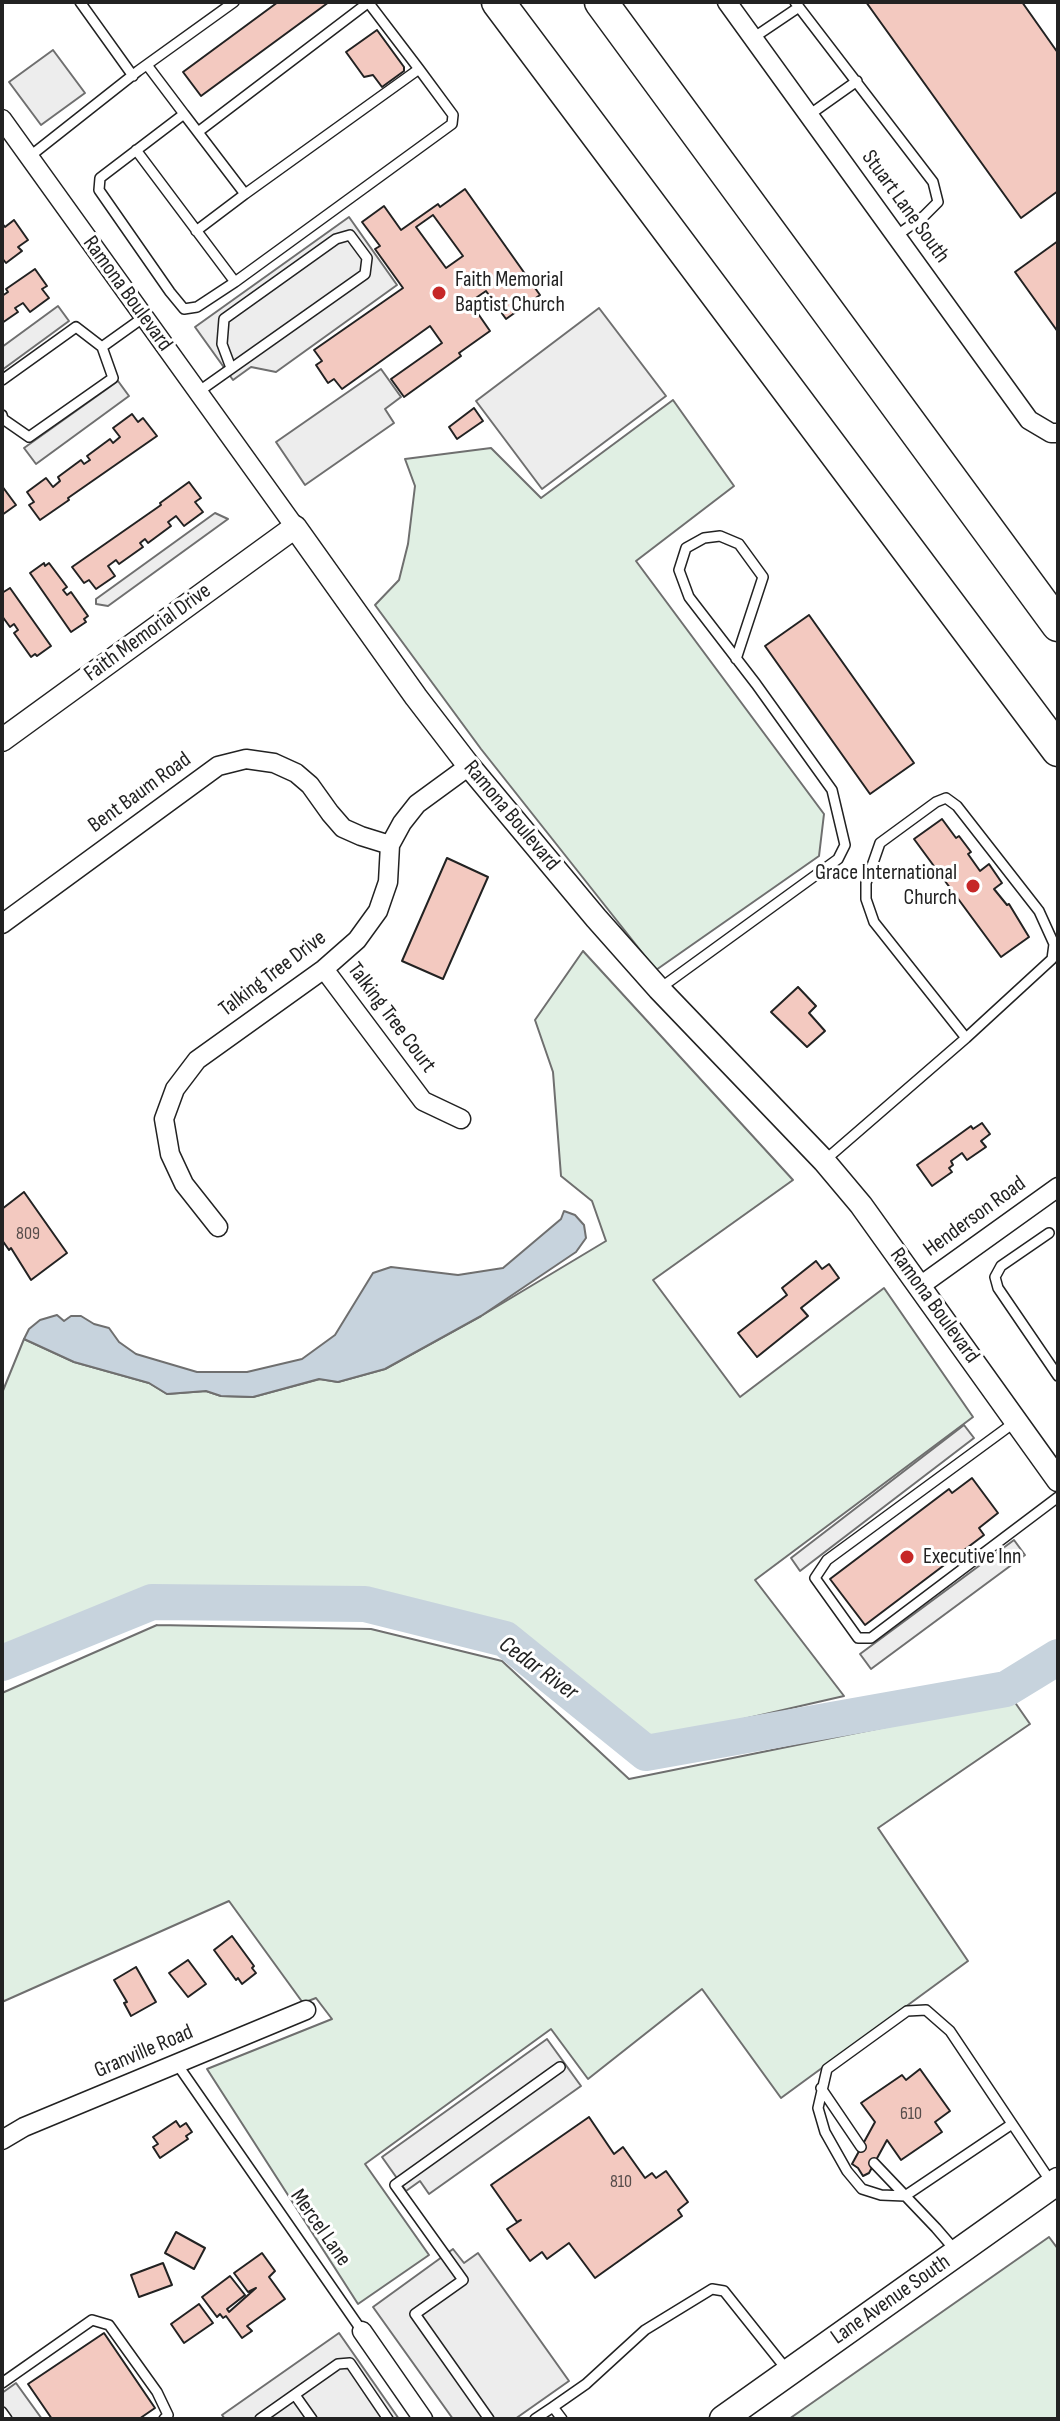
<!DOCTYPE html>
<html>
<head>
<meta charset="utf-8">
<style>
  body { margin:0 }
  #map { position:relative; width:1060px; height:2421px; overflow:hidden; background:#fff; font-family:"Sofia Sans Condensed",sans-serif }
  canvas { display:block }
  .frame { position:absolute; inset:0; border:4px solid #222; pointer-events:none }
</style>
</head>
<body>
<div id="map">
<canvas width="1060" height="2421"></canvas>
<div class="frame"></div>
</div>
<script>
const context = document.querySelector('canvas').getContext('2d');
context.lineJoin = 'round';
function paint(path, color) {
  context.fillStyle = color;
  context.fill(path, 'evenodd');
}
function shape(rows) {
  const path = new Path2D();
  for (const r of rows) {
    path.moveTo(r[0], r[1]);
    for (let i = 2; i < r.length; i += 2) path.lineTo(r[i], r[i + 1]);
  }
  return path;
}
function trace(path, color, width, dash) {
  context.strokeStyle = color;
  context.lineWidth = width;
  context.lineCap = dash ? 'butt' : 'round';
  context.setLineDash(dash || []);
  context.stroke(path);
}
function write(font, color, halo, rows, align = 'center') {
  context.font = font + ' "Sofia Sans Condensed",sans-serif';
  context.lineWidth = 6;
  context.setLineDash([]);
  context.textBaseline = 'middle';
  context.strokeStyle = halo;
  context.fillStyle = color;
  for (const [text, x, y, turn = 0] of rows) {
    context.save();
    context.translate(x, y);
    context.rotate((+turn || 0) * Math.PI / 180);
    context.textAlign = isNaN(turn) ? turn : align;
    if (halo) context.strokeText(text, 0, 0);
    context.fillText(text, 0, 0);
    context.restore();
  }
}
const green = shape([
  [673,400,734,486,636,561,824,814,819,856,656,970,481,749,375,605,399,580,408,544,415,486,405,459,491,448,541,498,673,400],
  [583,951,793,1180,653,1280,740,1397,884,1288,973,1417,755,1580,844,1696,652,1740,511,1630,367,1594,147,1588,2,1649,2,1393,24,1339,74,1362,149,1383,167,1394,206,1391,221,1396,253,1397,320,1379,338,1382,385,1369,481,1316,606,1241,592,1201,561,1176,553,1072,535,1020,583,951],
  [157,1625,371,1629,502,1661,629,1779,1014,1701,1030,1724,878,1828,968,1961,781,2098,702,1989,588,2079,551,2029,365,2164,429,2255,358,2304,207,2069,332,2019,316,1998,303,2003,229,1901,2,2002,2,1693,157,1625],
  [1049,2237,1058,2249,1058,2419,789,2419,1049,2237]
]);
paint(green, '#e0efe3');
trace(green, '#6f6f6f', 2);
const parking = shape([
  [53,50,85,93,41,125,9,82,53,50],
  [349,217,397,285,276,372,251,367,233,380,195,327,349,217],
  [58,306,69,321,2,370,2,347,58,306],
  [599,308,666,396,542,489,476,401,599,308],
  [381,369,401,397,385,409,394,423,305,485,276,442,381,369],
  [118,381,129,396,36,464,24,448,118,381],
  [215,513,228,519,108,606,96,604,96,599,215,513],
  [964,1425,974,1438,800,1571,791,1558,964,1425],
  [1014,1540,1025,1555,871,1669,860,1654,1014,1540],
  [547,2039,581,2086,429,2194,420,2181,406,2191,382,2157,547,2039],
  [453,2249,464,2263,478,2253,569,2381,515,2419,453,2419,373,2307,453,2249],
  [339,2333,399,2419,225,2419,222,2415,339,2333],
  [16,2383,42,2419,2,2419,2,2393,16,2383]
]);
paint(parking, '#ededed');
trace(parking, '#6f6f6f', 2);
const water = shape([
  [564,1211,575,1215,584,1225,586,1238,576,1252,481,1316,385,1369,338,1382,319,1379,253,1397,221,1396,206,1391,167,1394,149,1383,74,1362,24,1339,29,1329,40,1320,57,1315,64,1321,71,1316,81,1316,94,1324,109,1328,119,1342,136,1354,197,1372,247,1372,302,1359,335,1335,373,1273,391,1267,458,1275,503,1268,561,1219,564,1211]
]);
paint(water, '#c7d3dd');
trace(water, '#6f6f6f', 2);
trace(shape([
  [2,1663,152,1602,365,1604,505,1639,646,1753,1006,1689,1058,1657]
]), '#c7d3dd', 36);
const building = shape([
  [278,2,329,2,201,96,183,72,278,2],
  [866,2,1022,2,1058,53,1058,191,1021,218,866,2],
  [377,30,404,67,404,71,382,87,373,75,364,77,346,52,377,30],
  [465,189,540,295,506,319,486,291,470,302,490,331,459,353,461,356,404,397,391,379,442,343,430,326,342,389,334,379,328,383,316,365,322,361,314,350,403,288,375,249,380,246,362,222,384,206,401,230,438,204,440,207,465,189],
  [433,215,463,256,446,268,416,227,433,215],
  [14,220,28,240,18,247,22,251,6,263,2,258,2,223,5,227,14,220],
  [1058,241,1058,332,1015,272,1058,241],
  [35,269,47,286,42,289,49,298,30,312,23,303,15,308,18,312,2,323,2,296,8,292,6,289,35,269],
  [474,408,483,421,457,439,449,427,474,408],
  [132,414,138,422,143,418,157,436,68,498,69,500,40,520,29,505,34,502,27,492,46,478,53,487,60,481,58,477,81,460,84,464,90,460,87,456,110,439,113,443,120,437,113,428,132,414],
  [189,482,201,498,195,502,203,512,184,526,176,516,168,522,171,526,148,543,145,539,140,543,143,547,119,564,116,560,108,566,115,576,96,589,89,580,84,583,72,567,161,505,160,503,189,482],
  [2,486,16,505,2,515,2,486],
  [44,563,45,566,49,563,67,587,63,590,67,595,71,592,88,616,84,619,86,622,71,632,30,573,44,563],
  [10,588,51,646,37,656,35,654,31,657,14,633,18,630,14,624,10,627,2,616,2,593,10,588],
  [809,615,914,763,870,794,765,646,809,615],
  [942,819,956,838,959,836,971,852,968,854,980,871,989,864,1002,883,994,889,1007,905,1009,904,1029,937,1001,957,914,839,942,819],
  [447,858,488,877,443,979,402,961,447,858],
  [798,987,816,1006,809,1013,825,1031,807,1047,771,1012,798,987],
  [982,1123,990,1134,981,1141,986,1147,967,1160,962,1153,951,1161,953,1165,949,1168,952,1172,932,1186,917,1165,971,1126,973,1129,982,1123],
  [24,1192,67,1253,31,1280,11,1248,9,1250,2,1240,2,1209,24,1192],
  [816,1261,822,1269,829,1264,839,1278,801,1308,808,1316,757,1357,738,1333,787,1295,782,1288,816,1261],
  [972,1478,998,1513,979,1528,984,1535,865,1625,830,1579,949,1489,952,1493,972,1478],
  [232,1936,254,1966,252,1968,256,1973,242,1984,238,1978,236,1980,214,1950,232,1936],
  [188,1960,206,1984,188,1997,169,1973,188,1960],
  [136,1967,156,2002,131,2016,124,2003,127,2002,114,1980,136,1967],
  [920,2069,950,2111,935,2122,942,2132,901,2160,887,2140,869,2173,863,2176,858,2168,852,2164,875,2122,861,2103,902,2075,906,2080,920,2069],
  [589,2117,614,2154,623,2147,645,2178,652,2173,656,2178,666,2171,688,2202,678,2210,682,2216,595,2278,569,2243,547,2259,542,2252,530,2261,507,2229,521,2220,517,2222,491,2185,589,2117],
  [176,2121,180,2127,186,2123,192,2132,186,2136,188,2139,160,2158,153,2147,158,2144,153,2137,176,2121],
  [176,2232,205,2248,194,2269,165,2253,176,2232],
  [262,2253,275,2271,269,2277,285,2299,247,2326,252,2331,242,2338,226,2316,223,2318,220,2314,217,2317,202,2297,230,2276,245,2295,227,2309,229,2312,256,2288,248,2292,234,2273,262,2253],
  [163,2263,172,2285,139,2297,131,2275,163,2263],
  [199,2304,213,2323,184,2343,171,2324,199,2304],
  [104,2333,155,2408,139,2419,52,2419,28,2384,104,2333]
]);
paint(building, '#f3c9c0');
trace(building, '#222', 2);
const service = shape([
  [80,2,133,76],
  [368,2,403,48,419,69,453,115,452,124,235,282,197,307,184,309,170,292,99,190,100,178,184,114,245,194,419,69],
  [795,2,933,182,938,202,924,216,896,236],
  [753,38,799,7],
  [147,65,184,114],
  [809,115,857,81],
  [198,132,369,2],
  [136,150,235,282],
  [29,157,138,71,234,2],
  [196,231,245,194],
  [102,347,144,317],
  [2,380,76,327,102,347,113,378,29,437,3,419,2,415],
  [198,392,365,274,367,258,350,235,336,239,224,319,222,344,231,368],
  [659,989,838,859,845,845,832,790,756,684,689,597,679,570,686,548,704,538,720,536,739,544,763,577,736,659],
  [824,1161,966,1038,1052,959,1054,944,1039,911,957,806,946,798,936,802,880,843,866,883,866,899,874,922,966,1038],
  [1049,1233,1001,1266,995,1277,998,1288,1058,1376],
  [1015,1422,827,1560,815,1578,858,1638,871,1638,1058,1497],
  [177,2064,362,2331],
  [821,2088,861,2147],
  [1012,2124,905,2196,881,2195,862,2189,847,2171,825,2132,818,2108,827,2069,907,2011,926,2010,950,2031,1051,2182],
  [874,2163,936,2228,955,2250],
  [2,2383,92,2320,109,2325,157,2392,168,2415,164,2419],
  [295,2395,312,2419],
  [2,2412,7,2419],
  [260,2419,338,2364,350,2363,388,2419],
  [489,2419,415,2314,463,2280,395,2185,560,2067],
  [535,2419,553,2407],
  [562,2419,553,2407,586,2384,645,2330,712,2289,724,2291,787,2370]
]);
const minor = shape([
  [727,2,1029,420,1051,433,1058,433],
  [2,119,295,527],
  [2,924,218,766,246,759,274,763,296,773,310,785,330,813,343,828,361,836,390,845],
  [324,969,423,1101,461,1119],
  [218,1227,184,1184,170,1154,164,1119,175,1089,197,1060,324,969,357,940,378,911,388,882,390,845,402,823,417,804,469,766],
  [920,1286,1058,1187],
  [2,2140,24,2127,306,2010],
  [362,2331,423,2419]
]);
const tertiary = shape([
  [2,740,295,527,416,697,469,766,596,918,659,989,824,1161,861,1205,1058,1480]
]);
const secondary = shape([
  [723,2419,1058,2181]
]);
const motorway = shape([
  [498,2,1058,750],
  [601,2,1058,625]
]);
trace(service, '#222', 12);
trace(minor, '#222', 21);
trace(tertiary, '#222', 25);
trace(secondary, '#222', 29);
trace(motorway, '#222', 35);
trace(service, '#fff', 9);
trace(minor, '#fff', 18);
trace(tertiary, '#fff', 22);
trace(secondary, '#fff', 26);
trace(motorway, '#fff', 32);
for (const [x, y, r, color] of [
  [439,293,8,"#c62828"],
  [973,886,8,"#c62828"],
  [907,1557,8,"#c62828"]
]) {
  const dot = new Path2D();
  dot.arc(x, y, r, 0, 2 * Math.PI);
  context.fillStyle = color;
  context.fill(dot);
  trace(dot, '#fff', 3);
}
write('18px', '#564c4a', null, [
  ["809",28,1234],
  ["610",911,2114],
  ["810",621,2182]
]);
write('22px', '#222', '#fff', [
  ["Stuart Lane South",905,207,54],
  ["Ramona Boulevard",127,294,54],
  ["Faith Memorial Drive",148,633,-36],
  ["Bent Baum Road",140,793,-36],
  ["Ramona Boulevard",511,816,50],
  ["Talking Tree Drive",273,974,-37],
  ["Talking Tree Court",391,1018,53],
  ["Henderson Road",975,1217,-36],
  ["Ramona Boulevard",934,1306,54],
  ["Granville Road",144,2052,-23],
  ["Mercel Lane",320,2228,55],
  ["Lane Avenue South",891,2300,-35]
]);
write('22px', '#222', '#fff', [
  ["Faith Memorial",455,280],
  ["Baptist Church",455,305],
  ["Grace International",957,873,"right"],
  ["Church",957,898,"right"],
  ["Executive Inn",923,1557]
], 'left');
write('italic 24px', '#222', '#fff', [
  ["Cedar River",538,1669,36]
]);
</script>
</body>
</html>
